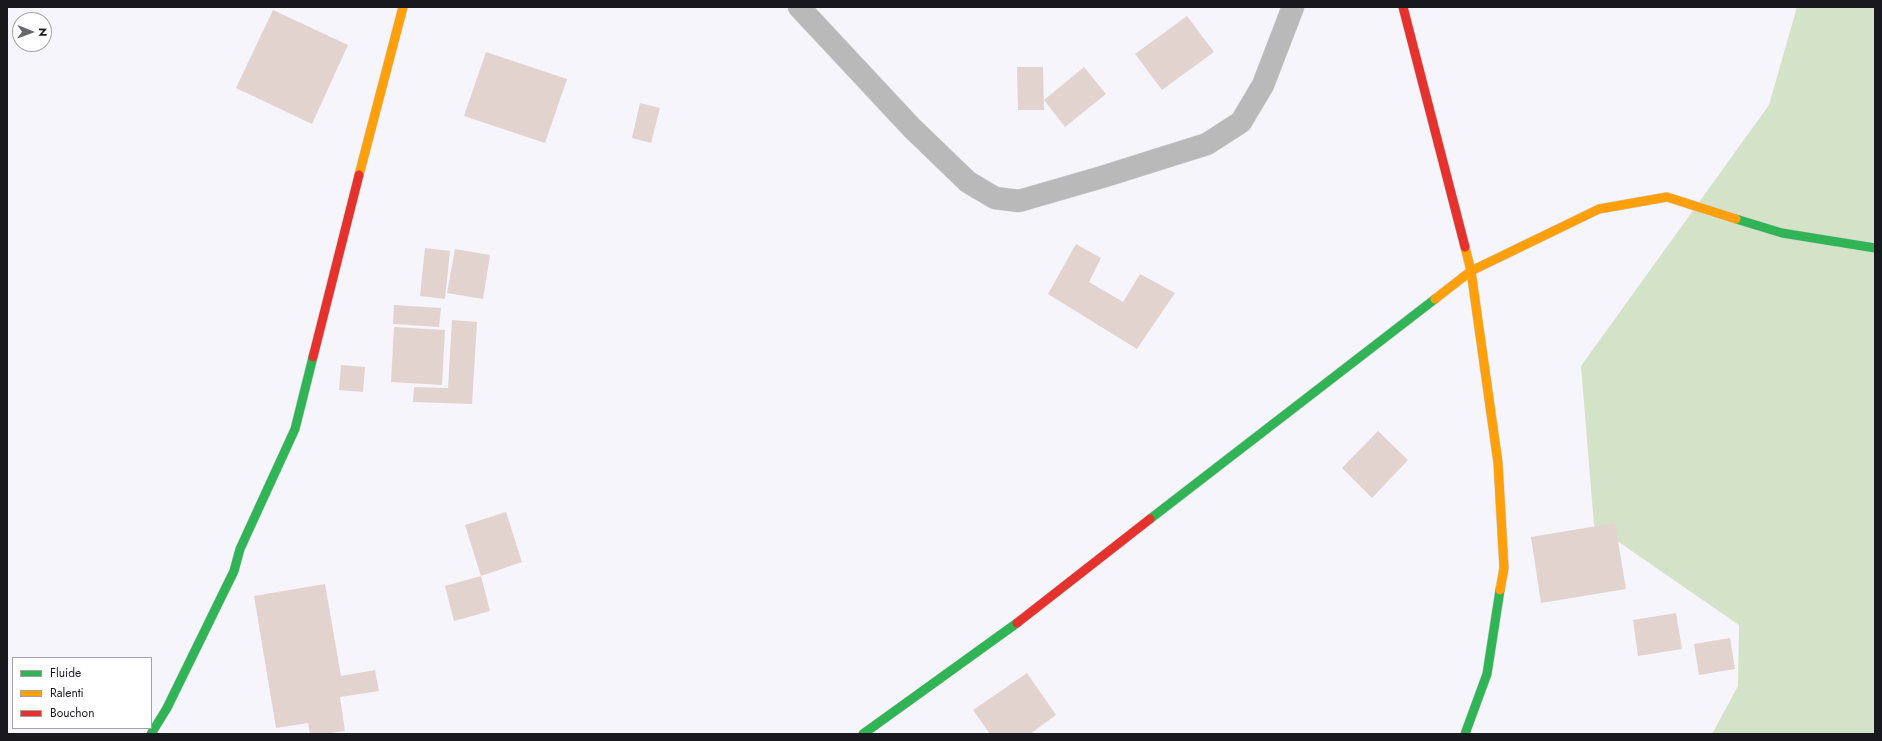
<!DOCTYPE html>
<html>
<head>
<meta charset="utf-8">
<style>
  body { margin:0 }
  #map { position:relative; width:1882px; height:741px; overflow:hidden; background:#f5f5fb; font-family:Jost,sans-serif }
  canvas { display:block }
  .frame { position:absolute; inset:0; border:8px solid #19191d; pointer-events:none }
  .legend { position:absolute; left:12px; top:657px; width:140px; height:72px; box-sizing:border-box; background:#fff; border:1px solid #a3a3a5; margin:0; padding:5px 7px; list-style:none; font-size:12px; color:#19191d }
  .legend li { display:flex; align-items:center; gap:8px; height:20px }
  .legend b { width:20px; border:1px solid #a3a3a5 }
  .north { position:absolute; left:12px; top:12px; width:40px; height:40px; box-sizing:border-box; background:#fff; border:1px solid #a3a3a5; border-radius:50%; rotate:91deg; font-size:11px; font-weight:700; line-height:16px; text-align:center; color:#19191d }
  .north::after { content:''; display:block; margin:auto; width:14px; height:18px; background:#66666b; clip-path:polygon(50% 0,100% 100%,50% 72%,0 100%) }
</style>
</head>
<body>
<div id="map">
<canvas width="1882" height="741"></canvas>
<div class="frame"></div>
<ul class="legend">
<li><b style="height:5px;background:#30b455"></b>Fluide</li>
<li><b style="height:5px;background:#ff9f0a"></b>Ralenti</li>
<li><b style="height:5px;background:#e5322d"></b>Bouchon</li>
</ul>
<div class="north">N</div>
</div>
<script>
const context = document.querySelector('canvas').getContext('2d');
context.lineJoin = 'round';
function paint(path, color) {
  context.fillStyle = color;
  context.fill(path, 'evenodd');
}
function shape(rows) {
  const path = new Path2D();
  for (const r of rows) {
    path.moveTo(r[0], r[1]);
    for (let i = 2; i < r.length; i += 2) path.lineTo(r[i], r[i + 1]);
  }
  return path;
}
function trace(path, color, width, dash) {
  context.strokeStyle = color;
  context.lineWidth = width;
  context.lineCap = dash ? 'butt' : 'round';
  context.setLineDash(dash || []);
  context.stroke(path);
}
paint(shape([
  [1797,7,1875,7,1875,734,1712,734,1738,686,1739,625,1594,525,1581,366,1769,105]
]), '#d4e2c7');
paint(shape([
  [273,10,348,45,312,124,236,88],
  [1187,16,1214,52,1162,90,1135,54],
  [486,52,567,79,545,143,464,116],
  [1017,67,1043,67,1044,110,1018,110],
  [1084,67,1106,94,1065,127,1044,100],
  [640,103,660,108,651,143,632,138],
  [1076,244,1101,258,1089,282,1123,302,1140,274,1175,293,1137,349,1048,294],
  [425,248,450,251,445,299,420,296],
  [455,249,490,255,483,299,447,293],
  [394,305,441,308,439,327,393,324],
  [452,320,477,322,472,404,413,402,414,387,448,388],
  [394,327,445,330,442,385,391,382],
  [341,365,365,367,363,392,339,390],
  [1378,431,1408,460,1372,498,1342,468],
  [506,512,522,562,481,576,465,525],
  [1615,523,1626,589,1541,603,1531,537],
  [481,576,490,611,454,621,445,586],
  [325,584,341,676,375,670,379,691,340,697,345,731,324,734,310,734,308,723,276,728,254,596],
  [1676,613,1682,649,1638,656,1633,620],
  [1730,638,1735,669,1699,675,1694,644],
  [1027,673,1056,715,1030,734,990,734,973,710]
]), '#e3d3ce');
const street = shape([
  [799,7,912,128,968,182,995,198,1019,201,1102,177,1207,144,1241,122,1263,85,1293,7]
]);
const fast = shape([
  [1736,219,1782,233,1875,248],
  [1150,519,1435,299],
  [151,734,167,708,234,571,240,549,295,429,313,357],
  [863,734,1017,623],
  [1465,734,1487,674,1500,590]
]);
const slow = shape([
  [359,175,403,7],
  [1465,247,1471,271,1498,463,1504,568,1500,590],
  [1435,299,1471,271,1599,209,1667,197,1736,219]
]);
const jam = shape([
  [1403,7,1465,247],
  [313,357,359,175],
  [1017,623,1150,519]
]);
trace(street, '#d3d3d7', 23);
trace(fast, '#d3d3d7', 10);
trace(slow, '#d3d3d7', 10);
trace(jam, '#d3d3d7', 10);
trace(street, '#b9b9ba', 22);
trace(fast, '#30b455', 9);
trace(slow, '#ff9f0a', 9);
trace(jam, '#e5322d', 9);
</script>
</body>
</html>
